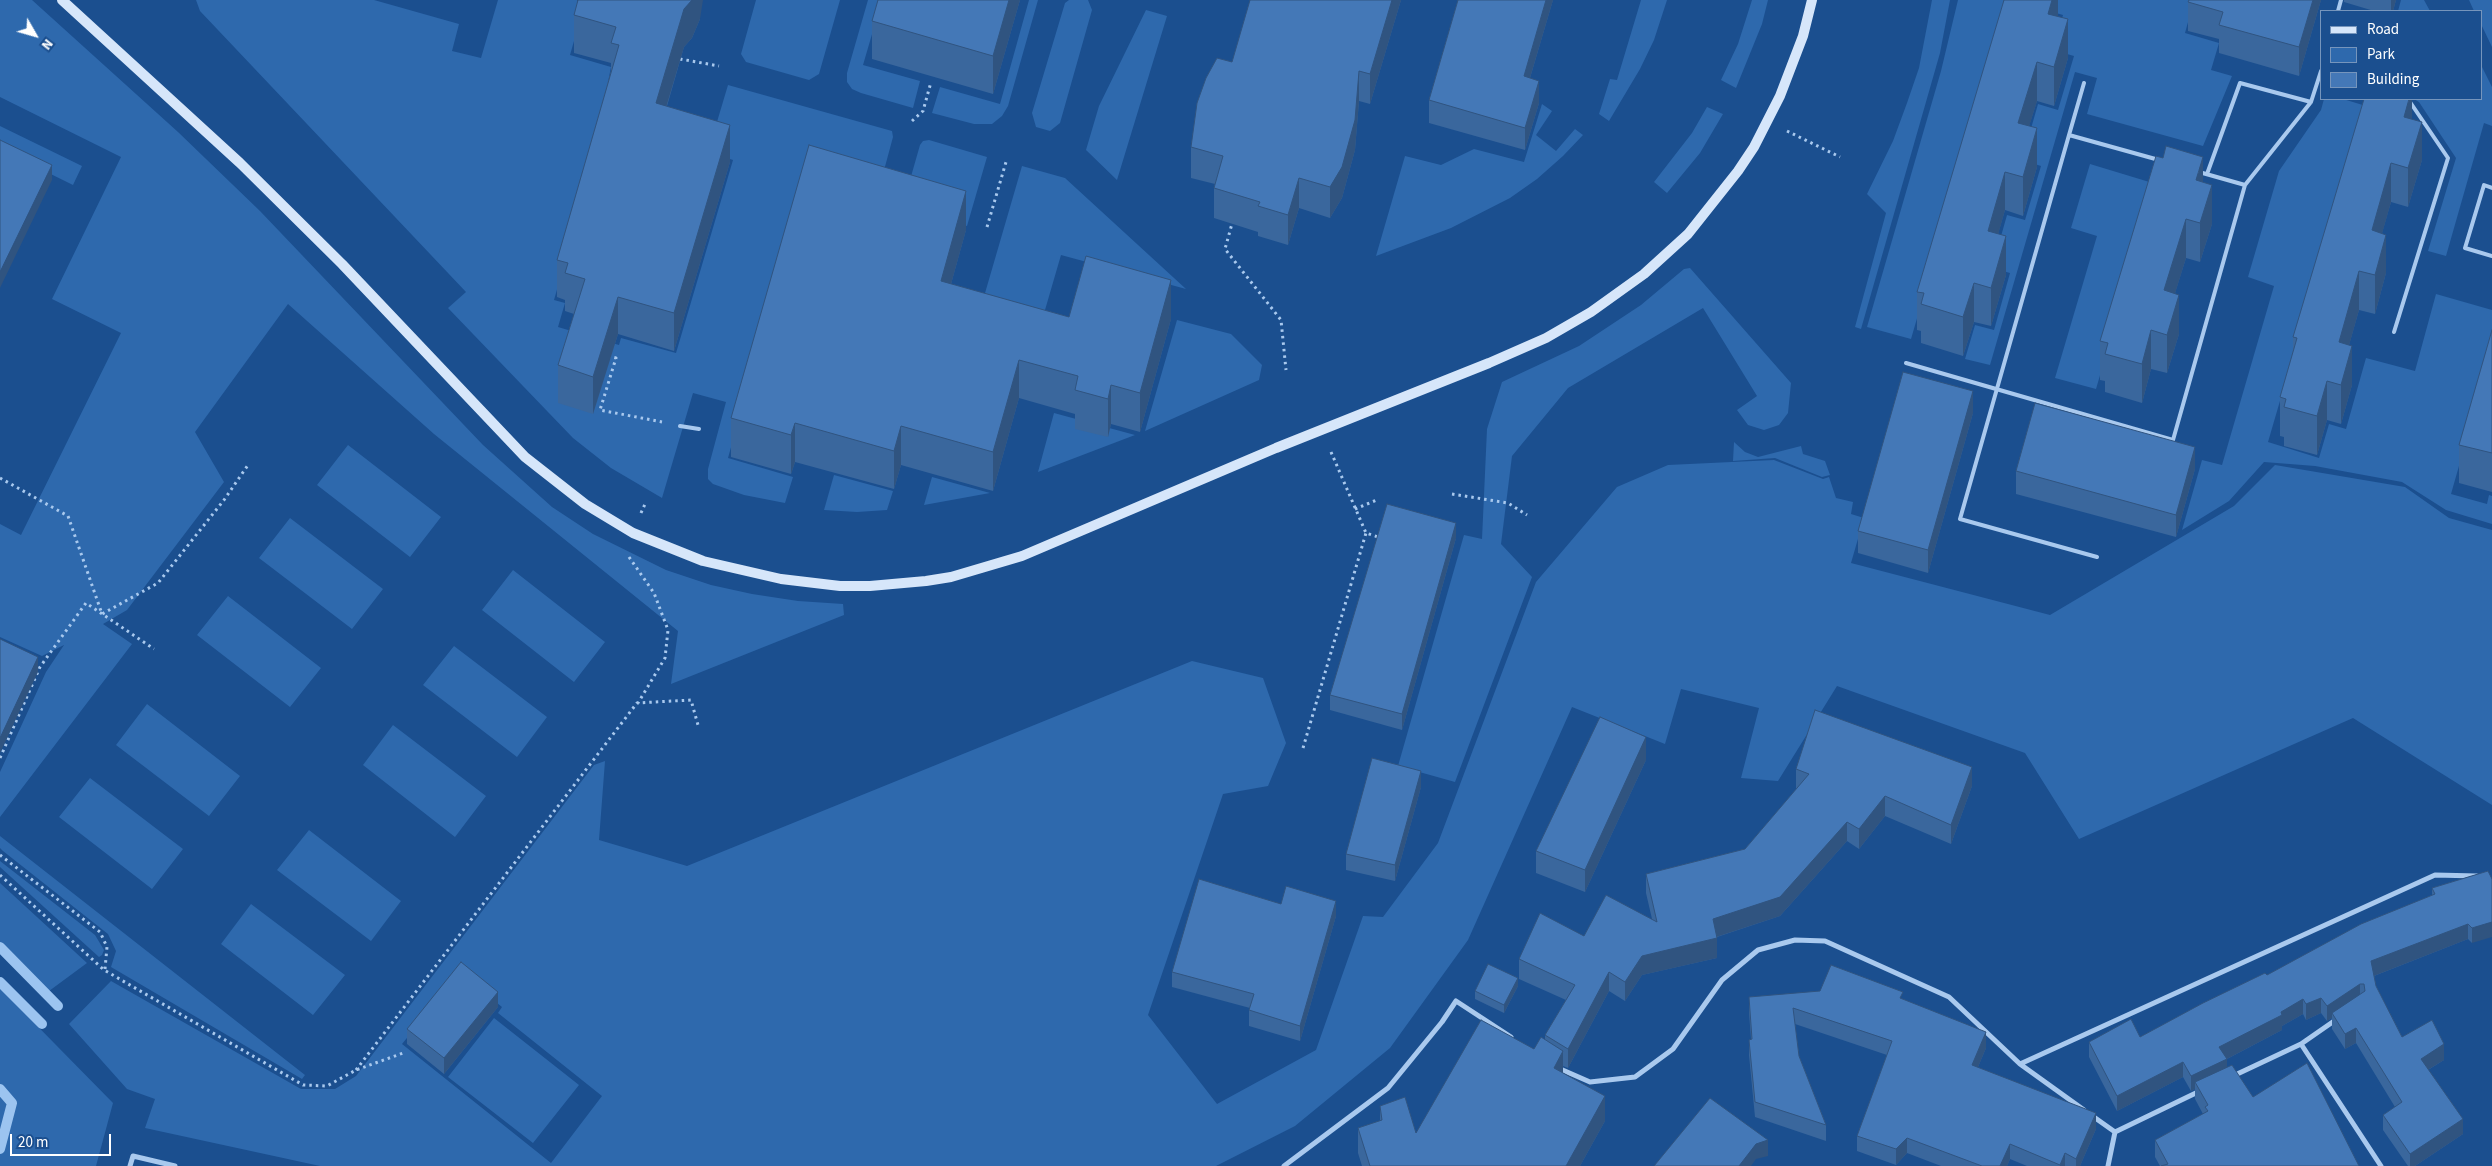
<!DOCTYPE html>
<html>
<head>
<meta charset="utf-8">
<style>
  body { margin:0 }
  #map { position:relative; width:2492px; height:1166px; overflow:hidden; background:#1b4f8f; font-family:"Source Sans 3",sans-serif }
  canvas { display:block }
  .legend { position:absolute; left:2320px; top:10px; width:162px; height:90px; box-sizing:border-box; background:#1b4f8f; border:1px solid #7695bc; margin:0; padding:6px 9px; list-style:none; font-size:15px; color:#fff }
  .legend li { display:flex; align-items:center; gap:10px; height:25px }
  .legend b { width:25px; border:1px solid #7695bc }
  .north { position:absolute; left:10px; top:10px; width:50px; height:50px; -webkit-text-stroke:4px #1b4f8f; paint-order:stroke; rotate:128deg; font-size:14px; font-weight:700; line-height:20px; text-align:center; color:#fff }
  .north::after { content:''; display:block; margin:auto; width:18px; height:22px; background:#fff; clip-path:polygon(50% 0,100% 100%,50% 72%,0 100%) }
  .scale { position:absolute; left:10px; top:1134px; width:101px; height:22px; box-sizing:border-box; border:2px solid #fff; border-top:0; padding-left:6px; font-size:15px; line-height:18px; white-space:nowrap; color:#fff; -webkit-text-stroke:4px #1b4f8f; paint-order:stroke }
</style>
</head>
<body>
<div id="map">
<canvas width="2492" height="1166"></canvas>
<ul class="legend">
<li><b style="height:6px;background:#d6e6fa"></b>Road</li>
<li><b style="height:14px;background:#2e69ad"></b>Park</li>
<li><b style="height:14px;background:#4478b7"></b>Building</li>
</ul>
<div class="north">N</div>
<div class="scale">20 m</div>
</div>
<script>
const context = document.querySelector('canvas').getContext('2d');
context.lineJoin = 'round';
function paint(path, color) {
  context.fillStyle = color;
  context.fill(path, 'evenodd');
}
function shape(rows) {
  const path = new Path2D();
  for (const r of rows) {
    path.moveTo(r[0], r[1]);
    for (let i = 2; i < r.length; i += 2) path.lineTo(r[i], r[i + 1]);
  }
  return path;
}
function trace(path, color, width, dash) {
  context.strokeStyle = color;
  context.lineWidth = width;
  context.lineCap = dash ? 'butt' : 'round';
  context.setLineDash(dash || []);
  context.stroke(path);
}
paint(shape([
  [0,0,32,0,178,132,260,211,483,445,552,507,593,534,666,570,711,585,752,594,798,601,843,604,844,615,671,684,678,631,434,434,288,304,195,432,224,482,127,610,103,624,132,644,0,817,0,772,46,672,64,645,42,656,0,637,0,524,21,535,121,333,52,299,121,157,0,97],
  [196,0,374,0,459,24,452,51,481,58,498,0,577,0,580,20,570,55,611,67,608,82,616,84,554,300,565,303,558,327,619,345,621,338,676,353,733,160,708,152,728,85,892,131,893,137,876,200,805,181,728,458,793,477,785,503,744,495,713,484,708,479,708,469,726,402,693,393,662,498,611,468,573,438,448,308,466,292,200,11],
  [756,0,840,0,819,74,809,80,746,62,741,54],
  [868,0,882,0,863,65,920,81,913,108,861,93,852,89,847,82,847,73],
  [1029,0,1038,0,1008,106,1002,116,992,124,974,124,932,113,940,87,1000,104],
  [1069,0,1088,0,1092,10,1060,123,1050,131,1036,127,1032,113,1065,3],
  [1641,0,1667,0,1654,40,1640,69,1609,121,1599,114,1610,79,1617,80],
  [1752,0,1768,0,1762,24,1736,88,1721,80,1738,44],
  [1932,0,1950,0,1940,53,1861,329,1855,327,1886,213,1867,194,1893,141,1907,103,1919,68],
  [1958,0,2010,0,1911,339,1867,327,1941,71],
  [2011,0,2194,0,2185,33,2219,43,2211,70,2232,76,2203,146,2087,114,2097,78,2075,72,1990,365,1965,359,1975,325,1994,330,2010,273,1992,268,2007,215,2025,220,2041,166,2022,160,2038,104,2058,110,2074,56,2053,50,2063,15],
  [2401,0,2424,0,2430,11,2398,11],
  [2469,0,2492,0,2492,47,2481,24,2481,11,2474,11],
  [1146,10,1167,16,1117,180,1086,150,1099,106],
  [2481,65,2492,87,2492,126,2484,123,2446,256,2428,251,2456,158,2419,102,2414,99,2481,99],
  [2324,99,2343,99,2366,106,2268,442,2319,458,2329,424,2346,429,2366,358,2415,371,2436,294,2492,310,2492,350,2451,494,2487,504,2489,495,2492,496,2492,524,2446,510,2402,482,2315,466,2264,462,2229,501,2182,530,2202,460,2222,465,2274,286,2248,277,2279,171,2321,110],
  [1542,104,1552,111,1536,135,1556,151,1575,129,1583,135,1563,156,1537,179,1510,198,1451,228,1376,256,1405,156,1441,165,1474,149,1524,162],
  [1707,107,1723,114,1700,153,1667,193,1654,182,1692,133],
  [0,126,82,166,73,185,0,149],
  [929,140,987,157,967,226,902,208,920,145,923,141],
  [2090,164,2156,184,2096,389,2055,378,2097,236,2071,228],
  [1022,166,1065,178,1186,289,1061,255,1036,341,976,324],
  [1690,268,1791,383,1788,413,1779,425,1764,430,1748,425,1737,410,1757,396,1703,308,1568,388,1512,456,1501,544,1532,577,1455,782,1398,766,1464,535,1482,539,1487,429,1502,382,1579,346,1641,305,1684,269],
  [1177,320,1231,334,1262,365,1259,380,1145,431],
  [1054,413,1135,435,1038,472],
  [1734,442,1745,452,1758,457,1801,446,1803,454,1825,461,1830,475,1822,477,1775,458,1733,461],
  [348,445,441,517,410,557,317,485],
  [1774,460,1823,479,1829,477,1836,498,1853,502,1851,514,1864,518,1851,563,2050,615,2234,506,2275,465,2405,487,2449,518,2492,530,2492,805,2353,718,2079,839,2025,753,1837,686,1778,781,1741,778,1759,708,1681,689,1665,744,1572,707,1468,940,1390,1048,1295,1126,1216,1166,320,1166,145,1128,155,1099,127,1089,69,1024,111,981,301,1089,335,1089,356,1076,594,765,605,761,599,840,687,866,1192,661,1263,678,1286,743,1268,786,1223,794,1148,1015,1217,1104,1316,1050,1363,916,1383,917,1438,843,1536,582,1617,487,1668,465],
  [460,973,502,1007,498,1013,602,1096,551,1163,402,1044],
  [834,475,893,491,887,510,857,512,824,510],
  [932,477,990,493,924,505],
  [290,518,383,589,352,629,259,558],
  [513,570,605,642,574,682,482,610],
  [228,596,321,668,290,707,197,635],
  [454,646,547,717,517,757,423,685],
  [147,704,240,776,209,816,116,745],
  [393,725,486,796,455,837,363,765],
  [90,778,183,849,152,889,59,817],
  [309,830,401,901,371,941,277,870],
  [0,836,305,1075,302,1079,111,967,116,951,108,934,3,851,0,848],
  [0,861,95,935,104,950,102,955,99,957,0,867],
  [0,883,87,963,45,994,0,947],
  [251,904,345,975,313,1015,221,944],
  [0,988,113,1103,96,1166,0,1166],
  [494,1018,579,1085,533,1143,448,1077]
]), '#2e69ad');
trace(shape([
  [0,947,58,1006],
  [0,982,42,1024],
  [0,1089,12,1103,0,1149]
]), '#9cc4f0', 10);
trace(shape([
  [680,59,719,66],
  [912,121,923,111,931,82],
  [1787,131,1840,157],
  [1233,220,1225,249,1281,320,1286,370],
  [987,227,1006,162],
  [608,356,616,358,600,410,662,422],
  [1331,452,1366,533,1378,537],
  [0,478,68,516,102,614,158,583,224,500,248,465],
  [1452,494,1508,503,1527,515],
  [1355,509,1379,499],
  [641,513,645,504],
  [629,557,654,593,668,630,665,658,638,703],
  [1303,748,1366,533],
  [0,758,40,667,86,603,154,649],
  [0,855,100,932,107,947,105,969],
  [0,875,104,970,303,1085,327,1086,356,1070,406,1052],
  [356,1070,637,703,691,700,698,725]
]), '#a9c9ee', 3, [2.5, 4]);
trace(shape([
  [2338,11,2341,0],
  [2069,135,2084,83],
  [2199,172,2245,185],
  [2207,174,2240,83,2311,102],
  [2492,188,2484,185,2465,248,2492,256],
  [2394,332,2448,158,2410,102],
  [1906,363,2173,440,2245,185,2311,102,2321,71],
  [680,426,699,429],
  [2097,557,1960,519,2069,135,2159,160]
]), '#a9c9ee', 4);
trace(shape([
  [2301,1044,2381,1166],
  [2020,1064,2084,1110],
  [1558,1068,1590,1082,1635,1077,1673,1049,1722,980,1758,950,1795,940,1825,941,1949,997,2020,1064,2435,875,2477,876],
  [2233,1076,2301,1044,2337,1019],
  [2091,1115,2115,1132],
  [130,1166,133,1156,175,1166],
  [1284,1166,1388,1088,1442,1022,1456,1001,1511,1037],
  [2108,1166,2115,1132,2200,1091]
]), '#a9c9ee', 5);
trace(shape([
  [62,0,240,163,342,264,525,457,585,504,633,533,703,561,781,579,840,586,870,586,926,581,951,577,1022,556,1276,448,1489,363,1546,338,1591,312,1644,274,1688,234,1738,171,1754,147,1780,96,1803,36,1812,0]
]), '#d6e6fa', 10);
paint(shape([
  [1020,0,993,94,872,59,872,21],
  [1401,0,1370,104,1359,101,1355,150,1342,198,1330,218,1299,208,1288,245,1258,236,1258,232,1214,218,1214,188,1215,184,1191,178,1191,147,1232,62],
  [1458,0,1553,0,1530,78,1539,103,1525,150,1429,123,1429,100],
  [2058,0,2058,16,2068,58,2054,106,2037,101,2029,126,2037,167,2023,216,2005,210,1998,234,2006,275,1991,326,1974,322,1963,356,1921,343,1921,331,1917,330,1917,292],
  [2321,0,2299,76,2219,53,2219,39,2188,31,2188,2],
  [2344,0,2396,0,2393,11,2374,11,2344,2],
  [574,15,700,19,692,38,684,47,667,106,730,162,674,351,618,334,593,414,558,403,558,365,574,314,565,311,565,300,557,297,557,260,611,71,611,63,574,53],
  [2412,99,2412,119,2422,160,2408,207,2391,202,2382,233,2386,273,2375,314,2359,310,2349,345,2352,385,2341,424,2327,420,2317,455,2284,446,2284,437,2280,436,2280,397,2293,351,2293,337],
  [2203,182,2212,224,2200,262,2186,258,2175,293,2179,334,2167,373,2151,369,2142,403,2105,392,2105,381,2100,380,2100,341],
  [966,230,951,284,1069,317,1171,319,1140,432,1111,424,1108,437,1075,429,1075,414,1019,398,993,491,901,465,894,489,795,462,791,474,731,457,731,418],
  [2492,330,2492,492,2459,483,2459,445],
  [1973,413,1928,573,1858,553,1858,531],
  [2195,469,2176,537,2016,494,2016,471],
  [1456,538,1402,730,1330,710,1330,695],
  [1646,760,1585,892,1536,873,1536,851],
  [1796,769,1972,786,1951,844,1885,816,1859,849,1847,841,1780,916,1717,937,1717,958,1642,975,1625,1001,1609,991,1568,1068,1563,1066,1563,1073,1605,1121,1580,1166,1362,1166,1358,1153,1358,1128,1380,1121,1380,1106,1416,1133,1534,1049,1545,1040,1545,1035,1566,1000,1519,979,1519,959,1584,936,1652,919,1646,893,1646,874,1745,849,1797,789,1796,788],
  [1421,787,1395,881,1346,870,1346,854],
  [2488,871,2472,943,2468,939,2374,976,2376,986,2402,1037,2444,1060,2428,1070,2463,1134,2415,1166,2408,1166,2383,1130,2383,1115,2395,1107,2356,1043,2345,1049,2332,1029,2332,1018,2327,1021,2321,1013,2306,1020,2303,1014,2282,1026,2282,1030,2227,1059,2227,1067,2253,1097,2359,1166,2160,1166,2155,1157,2155,1140,2203,1114,2195,1099,2195,1089,2191,1091,2183,1077,2117,1111,2089,1057,2089,1042,2140,1037,2432,895,2432,888],
  [1281,904,1336,916,1300,1041,1249,1026,1249,1010,1250,1008,1172,987,1172,972],
  [1518,986,1504,1013,1475,999,1475,991],
  [1749,997,1903,999,1986,1048,1978,1067,2096,1129,2080,1166,2027,1166,2010,1159,2007,1166,1941,1166,1907,1153,1896,1165,1857,1151,1857,1136,1887,1055,1795,1024,1799,1056,1826,1125,1826,1141,1755,1117,1749,1055,1749,1040,1751,1039,1749,1013],
  [498,1007,444,1074,407,1044,407,1029]
]), '#3a679d');
paint(shape([
  [692,0,703,0,700,19,692,38,684,47,656,141,656,103,684,9],
  [1009,0,1020,0,993,94,993,56],
  [1392,0,1401,0,1370,104,1370,74],
  [1546,0,1553,0,1524,98,1524,76],
  [2052,0,2058,0,2058,19,2048,14],
  [2313,0,2321,0,2299,76,2299,47],
  [2391,0,2396,0,2393,11,2391,11],
  [2068,19,2068,58,2054,106,2054,67],
  [2037,62,2037,101,2018,162,2018,123],
  [1359,71,1359,101,1355,150,1342,198,1330,218,1330,187],
  [1539,81,1539,103,1525,150,1525,128],
  [2409,99,2412,99,2412,126,2404,117],
  [2422,122,2422,160,2408,207,2408,168],
  [730,125,730,162,674,351,674,313],
  [2037,128,2037,167,2023,216,2023,177],
  [2203,157,2203,196,2196,180],
  [2391,163,2391,202,2372,269,2372,230],
  [52,165,52,180,0,288,0,272],
  [2005,172,2005,210,1988,270,1988,231],
  [1299,178,1299,208,1288,245,1288,215],
  [2212,185,2212,224,2200,262,2200,223],
  [966,191,966,230,941,320,941,281],
  [2186,219,2186,258,2164,329,2164,290],
  [2386,235,2386,273,2375,314,2375,275],
  [2006,236,2006,275,1991,326,1991,288],
  [2359,271,2359,310,2339,381,2339,342],
  [1171,280,1171,319,1140,432,1140,393],
  [1974,283,1974,322,1963,356,1963,317],
  [2179,295,2179,334,2167,373,2167,335],
  [618,297,618,334,593,414,593,377],
  [2151,330,2151,369,2142,403,2142,364],
  [2352,346,2352,385,2341,424,2341,385],
  [1019,360,1019,398,993,491,993,452],
  [2327,381,2327,420,2317,455,2317,416],
  [1111,385,1111,424,1108,437,1108,399],
  [1973,391,1973,413,1928,573,1928,550],
  [795,423,795,462,791,474,791,435],
  [901,426,901,465,894,489,894,451],
  [2195,447,2195,469,2176,537,2176,515],
  [1456,523,1456,538,1402,730,1402,714],
  [38,657,38,672,0,753,0,738],
  [1646,737,1646,760,1585,892,1585,870],
  [1972,767,1972,786,1951,844,1951,825],
  [1421,771,1421,787,1395,881,1395,865],
  [1885,796,1885,816,1859,849,1859,829],
  [1847,822,1847,841,1780,916,1713,938,1713,919],
  [1336,901,1336,916,1300,1041,1300,1026],
  [2492,922,2492,937,2472,943,2472,928],
  [2468,924,2468,939,2371,977,2371,961],
  [1717,938,1717,958,1642,975,1625,1001,1625,982,1642,956],
  [1609,972,1609,991,1568,1068,1568,1049],
  [1518,978,1518,986,1504,1013,1504,1005],
  [2360,984,2360,999,2332,1013,2332,1018,2327,1021,2327,1006],
  [498,992,498,1007,444,1074,444,1058],
  [2321,998,2321,1013,2306,1020,2306,1004],
  [2303,999,2303,1014,2282,1026,2282,1030,2221,1062,2227,1059,2227,1074,2195,1082,2195,1089,2191,1091,2191,1076,2219,1047],
  [2356,1028,2356,1043,2345,1049,2345,1034],
  [1986,1032,1986,1048,1972,1081,1972,1065],
  [2444,1044,2444,1060,2421,1074,2421,1059],
  [1563,1051,1563,1076,1554,1068],
  [2183,1062,2183,1077,2117,1111,2117,1096],
  [1605,1096,1605,1121,1580,1166,1566,1166],
  [2096,1113,2096,1129,2080,1166,2076,1166,2076,1159],
  [2463,1119,2463,1134,2415,1166,2410,1166,2410,1154],
  [1907,1138,1907,1153,1896,1165,1896,1149],
  [1768,1140,1768,1156,1756,1159,1751,1166,1739,1166,1756,1144],
  [2010,1144,2010,1159,2007,1166,2000,1166],
  [2065,1153,2065,1166,2060,1166,2060,1165]
]), '#305480');
const building = shape([
  [578,0,692,0,684,9,656,103,730,125,674,313,618,297,593,377,558,365,585,279,565,273,568,263,557,260,619,45,611,43,616,27,574,15,578,0],
  [878,0,1009,0,993,56,872,21,878,0],
  [1250,0,1392,0,1370,74,1359,71,1355,120,1342,167,1330,187,1299,178,1288,215,1258,206,1260,202,1214,188,1223,156,1191,147,1197,103,1206,78,1217,58,1232,62,1250,0],
  [1458,0,1546,0,1524,76,1539,81,1525,128,1429,100,1458,0],
  [2004,0,2052,0,2048,14,2068,19,2054,67,2037,62,2018,123,2037,128,2023,177,2005,172,1988,231,2006,236,1991,288,1974,283,1963,317,1921,304,1924,293,1917,292,2004,0],
  [2189,0,2313,0,2299,47,2219,25,2223,12,2188,2,2189,0],
  [2364,99,2409,99,2404,117,2422,122,2408,168,2391,163,2372,230,2386,235,2375,275,2359,271,2339,342,2352,346,2341,385,2327,381,2317,416,2284,407,2286,399,2280,397,2297,338,2293,337,2364,99],
  [0,140,52,165,0,272,0,140],
  [809,145,966,191,941,281,1069,317,1086,256,1171,280,1140,393,1111,385,1108,399,1075,390,1078,376,1019,360,993,452,901,426,894,451,795,423,791,435,731,418,809,145],
  [2166,146,2203,157,2196,180,2212,185,2200,223,2186,219,2164,290,2179,295,2167,335,2151,330,2142,364,2105,354,2108,343,2100,341,2156,156,2163,158,2166,146],
  [2492,330,2492,453,2459,445,2492,330],
  [1903,372,1973,391,1928,550,1858,531,1903,372],
  [2035,403,2195,447,2176,515,2016,471,2035,403],
  [1387,504,1456,523,1402,714,1330,695,1387,504],
  [0,639,38,657,0,738,0,639],
  [1815,710,1972,767,1951,825,1885,796,1859,829,1847,822,1780,897,1713,919,1717,938,1642,956,1625,982,1609,972,1568,1049,1545,1035,1575,985,1519,959,1540,913,1584,936,1606,895,1657,922,1646,874,1745,849,1809,774,1796,769,1815,710],
  [1600,717,1646,737,1585,870,1536,851,1600,717],
  [1372,758,1421,771,1395,865,1346,854,1372,758],
  [2488,871,2492,879,2492,922,2472,928,2468,924,2371,961,2376,986,2402,1037,2432,1020,2444,1044,2421,1059,2463,1119,2410,1154,2383,1115,2402,1102,2356,1028,2345,1034,2332,1013,2365,991,2364,984,2360,984,2327,1006,2321,998,2306,1004,2303,999,2281,1012,2282,1015,2219,1047,2227,1059,2191,1076,2183,1062,2117,1096,2089,1042,2131,1019,2140,1037,2203,1003,2265,973,2267,975,2361,924,2435,894,2432,888,2488,871],
  [1199,879,1281,904,1286,886,1336,901,1300,1026,1249,1010,1254,994,1172,972,1199,879],
  [461,962,498,992,444,1058,407,1029,461,962],
  [1488,964,1518,978,1504,1005,1475,991,1488,964],
  [1831,965,1903,992,1900,998,1986,1032,1972,1065,2096,1113,2076,1159,2065,1153,2060,1165,2010,1144,2000,1166,1982,1166,1907,1138,1896,1149,1857,1136,1892,1041,1793,1008,1799,1056,1826,1125,1755,1102,1749,1040,1752,1039,1749,997,1820,991,1831,965],
  [1481,1020,1534,1049,1541,1037,1563,1051,1554,1068,1605,1096,1566,1166,1370,1166,1358,1128,1382,1120,1380,1106,1405,1097,1416,1133,1481,1020],
  [2307,1063,2359,1166,2161,1166,2168,1164,2155,1140,2208,1111,2205,1107,2208,1105,2195,1082,2232,1065,2253,1097,2307,1063],
  [1710,1098,1768,1140,1756,1144,1739,1166,1654,1166,1710,1098]
]);
paint(building, '#4478b7');
trace(building, '#305480', 1);
</script>
</body>
</html>
